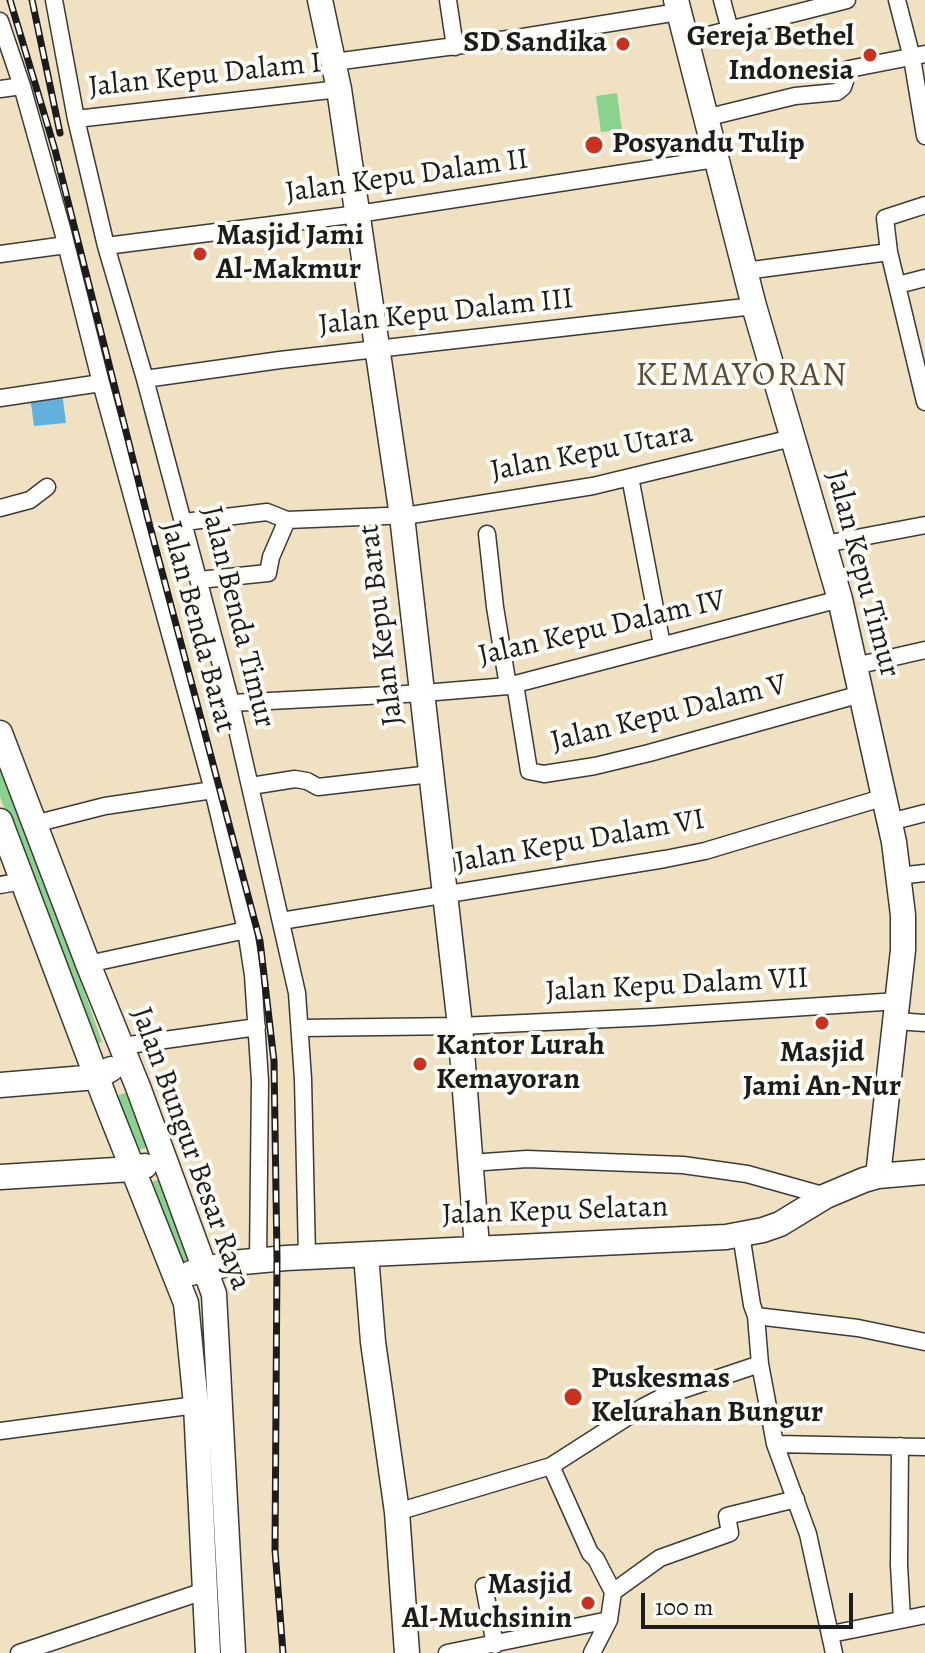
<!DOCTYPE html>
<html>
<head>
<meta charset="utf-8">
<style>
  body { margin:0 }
  #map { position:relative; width:925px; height:1653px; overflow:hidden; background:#f0e1c2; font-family:Alegreya,serif }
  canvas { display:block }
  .scale { position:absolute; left:641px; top:1593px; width:212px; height:36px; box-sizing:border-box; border:4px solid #1c1c1c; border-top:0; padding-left:10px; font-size:24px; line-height:28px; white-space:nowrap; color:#1c1c1c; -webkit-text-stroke:6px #fdfcf7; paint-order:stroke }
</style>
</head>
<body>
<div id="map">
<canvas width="925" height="1653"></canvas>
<div class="scale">100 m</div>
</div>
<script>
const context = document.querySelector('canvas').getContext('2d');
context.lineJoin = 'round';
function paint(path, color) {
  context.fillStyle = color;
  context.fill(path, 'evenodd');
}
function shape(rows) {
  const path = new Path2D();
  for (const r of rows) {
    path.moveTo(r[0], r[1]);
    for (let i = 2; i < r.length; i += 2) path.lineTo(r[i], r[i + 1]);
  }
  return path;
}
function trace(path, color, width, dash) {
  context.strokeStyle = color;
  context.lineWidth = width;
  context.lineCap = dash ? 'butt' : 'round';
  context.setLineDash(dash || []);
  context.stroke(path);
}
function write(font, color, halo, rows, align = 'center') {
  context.font = font + ' Alegreya,serif';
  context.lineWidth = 8;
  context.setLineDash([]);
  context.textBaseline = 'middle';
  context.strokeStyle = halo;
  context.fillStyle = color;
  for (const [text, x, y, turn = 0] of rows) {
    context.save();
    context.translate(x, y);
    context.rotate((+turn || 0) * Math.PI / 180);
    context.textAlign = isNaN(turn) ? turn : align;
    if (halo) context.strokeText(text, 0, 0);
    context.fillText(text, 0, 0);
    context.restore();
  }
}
paint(shape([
  [617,93,622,130,601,132,596,96],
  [0,763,44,876,102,1042,97,1044,0,797],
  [128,1092,148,1147,136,1151,116,1096],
  [160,1179,193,1264,181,1270,147,1184]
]), '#89d38f');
paint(shape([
  [62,392,66,423,34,426,30,396]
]), '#61b1dc');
const street = shape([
  [54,0,76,119,106,246,145,379,231,703,297,993,303,1079,307,1257],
  [448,0,455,47],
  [722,0,730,30],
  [897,0,912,58,925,136],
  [0,21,22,86,63,232,101,383,213,790,246,930,253,975,260,1081,258,1260],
  [685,41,847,0],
  [334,62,523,37,678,12],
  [0,89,22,86],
  [705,118,795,96,837,92,843,87,849,69,925,54],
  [76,119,339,89],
  [106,246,358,214,715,159],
  [889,252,925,402],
  [0,254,66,245],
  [745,271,889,252,885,218,925,205],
  [898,285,925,278],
  [145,379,280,360,754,306],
  [0,398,101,383],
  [630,477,662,645],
  [0,508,30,500,47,487],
  [184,522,267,512,287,520,411,515,593,486,792,438],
  [487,534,495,607,508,686],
  [825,544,925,525],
  [199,580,268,573,271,557,287,520],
  [855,666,925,650],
  [515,684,529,771,544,774,595,766,649,753,861,694],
  [231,703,424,693,508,686,840,599],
  [251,786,295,779,307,781,318,787,431,774],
  [890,822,925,813],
  [34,824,105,806,213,790],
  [898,876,925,873],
  [0,885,23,881],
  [281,921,665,859,705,851,885,797],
  [88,964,246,930],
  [895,1021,925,1023],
  [300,1028,460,1026,652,1017,898,1001],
  [122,1046,257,1027],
  [470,1163,527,1159,683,1165,747,1174,826,1196],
  [741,1234,752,1305,756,1316,760,1364,775,1444,808,1534,834,1653],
  [756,1316,858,1328,925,1342],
  [0,1431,196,1405],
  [775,1444,925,1447],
  [900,1446,899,1565,902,1619],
  [551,1466,590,1553,596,1559,613,1592,609,1620,592,1653],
  [397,1512,551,1466,643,1407,664,1396,760,1364],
  [484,1586,495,1645],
  [613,1592,660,1558,730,1533,727,1516,796,1499],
  [831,1634,925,1615],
  [19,1653,204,1591],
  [447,1653,609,1620]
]);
const secondary = shape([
  [320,0,339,89,402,516,460,1026,477,1247],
  [676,0,754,306,840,599,894,842,903,915,903,950,878,1176],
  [0,733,88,964,138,1087,214,1294,233,1653],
  [0,821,105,1099,186,1303,196,1405,208,1653],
  [0,1085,97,1077,111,1069],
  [0,1177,132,1169,145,1166],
  [366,1255,373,1342,397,1512,407,1653],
  [191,1273,232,1263,286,1258,726,1237,763,1230,780,1224,826,1196,864,1180,878,1176,925,1172]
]);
trace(street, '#3c3a35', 19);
trace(secondary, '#3c3a35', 27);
trace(street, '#fff', 16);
trace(secondary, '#fff', 24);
const rail = shape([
  [10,0,55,150,148,519,260,941,274,1061,277,1259,275,1550,283,1653],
  [32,0,60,133]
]);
trace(rail, '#1c1c1c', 7);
trace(rail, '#fdfcf7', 4, [12]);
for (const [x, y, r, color] of [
  [623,44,8,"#c8321e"],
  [870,55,8,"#c8321e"],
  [594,145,10,"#c8321e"],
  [200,254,8,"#c8321e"],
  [822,1023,8,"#c8321e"],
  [420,1064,8,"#c8321e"],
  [573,1397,10,"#c8321e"],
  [588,1603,8,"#c8321e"]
]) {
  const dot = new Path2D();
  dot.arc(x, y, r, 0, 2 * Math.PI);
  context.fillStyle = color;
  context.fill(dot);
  trace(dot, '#fdfcf7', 3);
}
write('bold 30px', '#1c1c1c', '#fdfcf7', [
  ["Gereja Bethel",854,38,"right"],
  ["Indonesia",854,72,"right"],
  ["SD Sandika",607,44,"right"],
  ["Posyandu Tulip",612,145],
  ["Masjid Jami",216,237],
  ["Al-Makmur",216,271],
  ["Kantor Lurah",436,1047],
  ["Kemayoran",436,1081],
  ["Masjid",822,1054,"center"],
  ["Jami An-Nur",822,1088,"center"],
  ["Puskesmas",591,1380],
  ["Kelurahan Bungur",591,1414],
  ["Masjid",572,1586,"right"],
  ["Al-Muchsinin",572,1620,"right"]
], 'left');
write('30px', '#1c1c1c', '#fdfcf7', [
  ["Jalan Kepu Dalam I",205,76,-6],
  ["Jalan Kepu Dalam II",407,177,-8],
  ["Jalan Kepu Dalam III",446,313,-6],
  ["Jalan Kepu Utara",592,453,-11],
  ["Jalan Kepu Timur",862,574,75],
  ["Jalan Benda Timur",237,617,76],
  ["Jalan Kepu Barat",382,625,-97],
  ["Jalan Benda Barat",197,627,75],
  ["Jalan Kepu Dalam IV",602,629,-13],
  ["Jalan Kepu Dalam V",669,714,-14],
  ["Jalan Kepu Dalam VI",580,842,-10],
  ["Jalan Kepu Dalam VII",677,986,-3],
  ["Jalan Bungur Besar Raya",190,1149,70],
  ["Jalan Kepu Selatan",555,1212,-2]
]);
context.letterSpacing = '2px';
write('34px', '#5c4c35', '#fdfcf7', [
  ["KEMAYORAN",742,377]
]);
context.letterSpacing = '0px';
</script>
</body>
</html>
